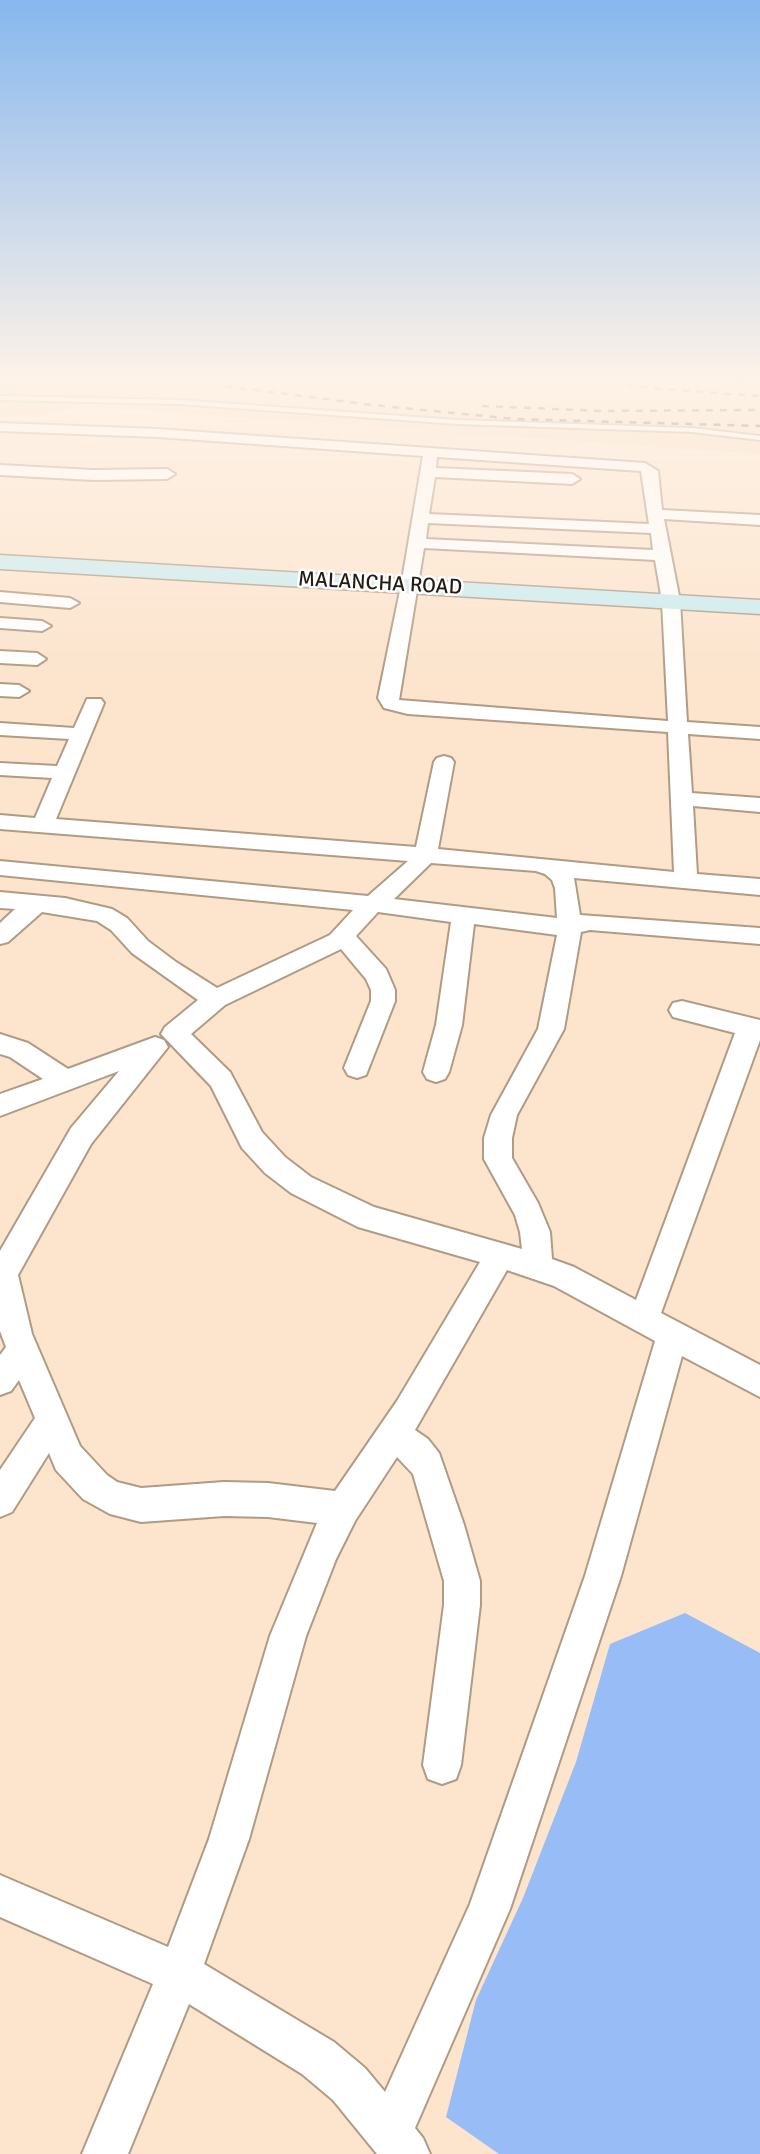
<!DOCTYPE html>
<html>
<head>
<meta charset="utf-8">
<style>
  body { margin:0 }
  canvas { display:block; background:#fce4cd }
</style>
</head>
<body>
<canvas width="760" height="2154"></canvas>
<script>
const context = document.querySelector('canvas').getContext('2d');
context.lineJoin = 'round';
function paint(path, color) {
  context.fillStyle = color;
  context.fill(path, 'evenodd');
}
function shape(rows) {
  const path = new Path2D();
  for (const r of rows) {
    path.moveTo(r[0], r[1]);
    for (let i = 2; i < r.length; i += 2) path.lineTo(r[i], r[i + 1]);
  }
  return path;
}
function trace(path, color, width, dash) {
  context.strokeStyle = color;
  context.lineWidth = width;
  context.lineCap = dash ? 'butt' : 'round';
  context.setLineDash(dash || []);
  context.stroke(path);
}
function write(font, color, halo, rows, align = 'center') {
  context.font = font + ' Signika,sans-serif';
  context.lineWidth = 5;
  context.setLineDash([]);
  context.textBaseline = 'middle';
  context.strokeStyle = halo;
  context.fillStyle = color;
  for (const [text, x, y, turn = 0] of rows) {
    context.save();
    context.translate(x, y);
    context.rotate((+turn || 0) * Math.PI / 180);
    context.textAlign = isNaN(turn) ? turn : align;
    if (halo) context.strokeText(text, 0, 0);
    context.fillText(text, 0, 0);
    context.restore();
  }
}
paint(shape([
  [0,377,760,377,760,454,81,406,37,417,0,415]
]), '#f5d8bb');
paint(shape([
  [685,1613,760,1653,760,2154,499,2154,446,2117,476,2000,523,1898,576,1762,610,1644]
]), '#97bcf6');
const service = shape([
  [0,396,179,400,458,420,692,428,760,436,760,440,692,432,458,424,179,404,0,400,0,396]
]);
const minor = shape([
  [0,423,157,429,645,463,658,471,662,510,760,515,760,525,664,519,680,601,687,722,760,727,760,739,688,734,692,793,760,798,760,812,693,806,697,874,760,879,760,895,574,878,580,915,760,928,760,944,590,930,581,932,564,1029,517,1115,512,1138,512,1158,538,1203,550,1232,552,1259,574,1267,636,1300,735,1033,673,1017,669,1010,673,1003,682,1001,760,1020,760,1040,661,1313,760,1365,760,1397,682,1356,621,1576,510,1909,415,2128,423,2138,430,2154,377,2154,333,2100,302,2074,189,2004,128,2154,82,2154,153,1984,0,1917,0,1875,168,1947,209,1839,270,1636,317,1523,268,1517,224,1516,141,1522,110,1514,83,1499,56,1470,49,1453,12,1512,0,1517,0,1470,35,1418,19,1380,11,1391,0,1395,0,1355,6,1347,0,1331,0,1251,71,1128,119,1071,0,1116,0,1094,43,1079,10,1057,0,1054,0,1034,28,1043,68,1069,155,1037,164,1040,168,1047,91,1144,18,1275,32,1334,80,1446,107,1475,117,1482,141,1488,224,1482,268,1483,335,1491,397,1401,480,1262,358,1227,291,1193,265,1173,242,1148,211,1086,161,1034,165,1027,198,1000,132,953,111,930,97,921,42,912,8,942,0,944,0,923,15,909,0,908,0,892,65,898,112,909,127,918,148,941,176,962,217,988,330,935,353,910,0,875,0,861,368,896,408,861,0,829,0,815,35,818,52,778,0,775,0,763,57,766,69,739,0,735,0,723,74,728,87,699,101,699,104,703,56,819,416,847,434,762,437,758,444,756,451,758,454,762,438,849,674,872,668,732,408,714,384,708,378,698,401,586,423,456,157,437,0,431,0,423],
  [437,457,641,471,649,524,429,514,435,477,572,484,580,479,572,474,436,468,437,457],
  [428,523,651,533,653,550,426,539,428,523],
  [424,548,655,560,662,601,668,721,399,700,424,548],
  [431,863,536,871,545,874,552,880,555,888,557,918,394,899,431,863],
  [378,912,451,922,436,1025,423,1072,427,1079,436,1082,445,1079,449,1072,462,1025,474,924,557,935,538,1029,491,1115,484,1138,484,1159,515,1215,520,1232,522,1249,374,1207,311,1177,285,1157,262,1132,230,1072,191,1034,225,1005,341,949,366,979,371,990,371,1001,344,1068,348,1075,357,1078,366,1075,395,1001,395,990,386,969,356,936,378,912],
  [507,1270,554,1286,655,1341,585,1576,470,1904,385,2092,365,2068,334,2042,204,1964,249,1839,306,1636,336,1559,355,1521,397,1457,413,1474,444,1581,444,1605,423,1765,428,1779,442,1784,456,1779,461,1765,480,1605,480,1581,464,1525,439,1453,428,1439,415,1430,507,1270],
  [0,465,93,470,167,469,175,474,167,479,93,480,0,475,0,465],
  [0,592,70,598,79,603,70,608,0,602,0,592],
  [0,618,42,621,51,626,42,631,0,628,0,618],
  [0,651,37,653,46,659,37,665,0,663,0,651],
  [0,684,19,685,29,691,19,697,0,696,0,684]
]);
const secondary = shape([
  [0,555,760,600,760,614,0,569,0,555]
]);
trace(service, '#b09b85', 4);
trace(minor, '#b09b85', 4);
trace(secondary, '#b09b85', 3);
paint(service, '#fff');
paint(minor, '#fff');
paint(secondary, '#caecf1');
trace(shape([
  [121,377,164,382],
  [156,377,372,405,515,419,760,426],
  [571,377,650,388,760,396],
  [666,377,760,384],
  [482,406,602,411,760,410]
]), '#3b3228', 2.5, [7, 7]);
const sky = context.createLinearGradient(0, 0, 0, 679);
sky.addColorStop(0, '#87b7ee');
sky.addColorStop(0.56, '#fef3e8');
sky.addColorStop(1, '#fef3e800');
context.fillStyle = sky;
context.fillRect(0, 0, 760, 679);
write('21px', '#241c14', '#fff', [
  ["MALANCHA ROAD",380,584,3]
]);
</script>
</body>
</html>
